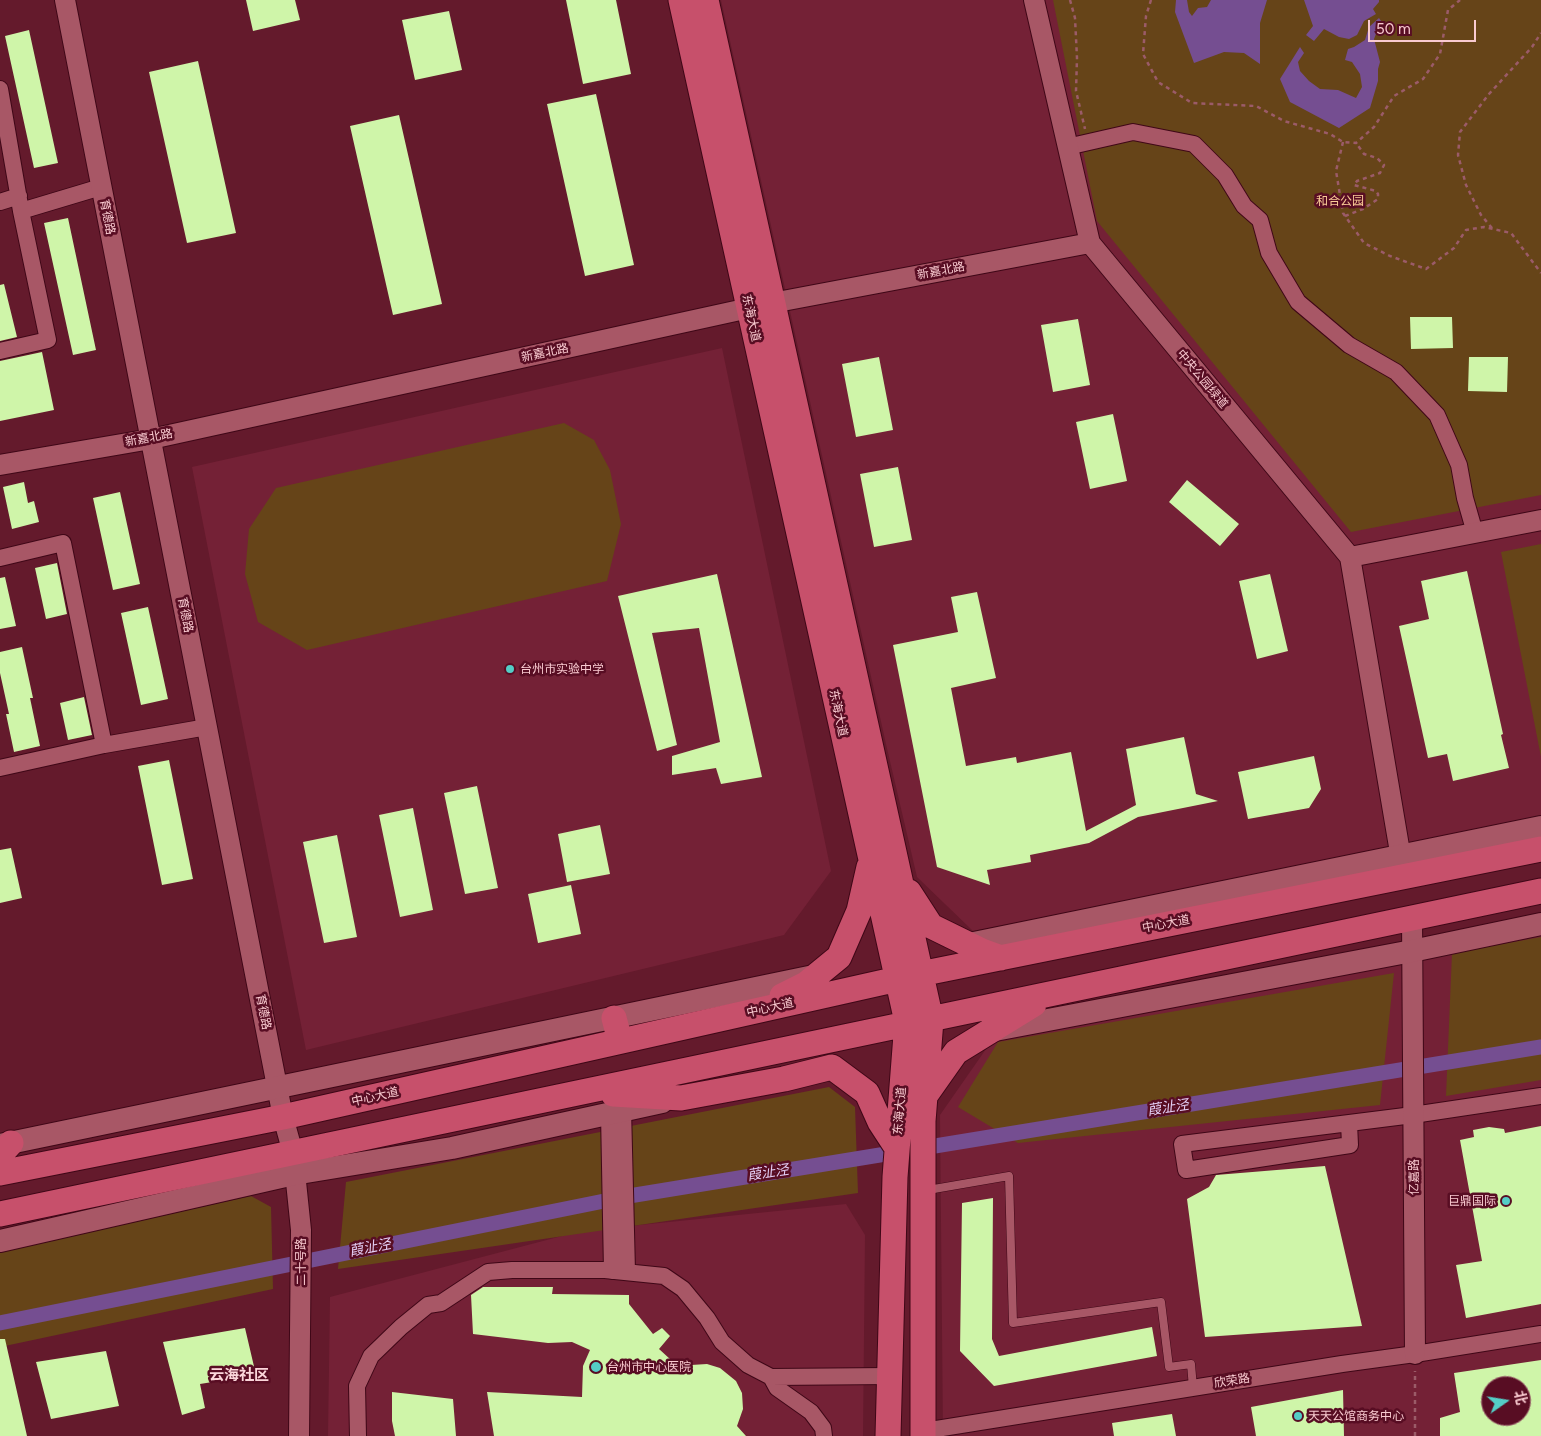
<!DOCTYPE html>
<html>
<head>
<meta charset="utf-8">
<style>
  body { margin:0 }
  #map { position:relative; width:1541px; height:1436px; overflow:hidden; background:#641a2c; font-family:Figtree,"Noto Sans SC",sans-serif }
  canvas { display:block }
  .north { position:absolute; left:1481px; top:1376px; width:50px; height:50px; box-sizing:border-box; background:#580d23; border:1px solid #985968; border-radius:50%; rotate:77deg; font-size:14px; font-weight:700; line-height:20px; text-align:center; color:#f9cad0 }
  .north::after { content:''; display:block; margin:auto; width:18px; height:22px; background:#54cdc6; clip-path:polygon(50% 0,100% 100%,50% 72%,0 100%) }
  .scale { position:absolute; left:1368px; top:20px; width:108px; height:22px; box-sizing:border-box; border:2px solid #f9cad0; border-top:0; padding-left:6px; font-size:15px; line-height:18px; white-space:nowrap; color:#f9cad0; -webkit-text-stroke:4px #580d23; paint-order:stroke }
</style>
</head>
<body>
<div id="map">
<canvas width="1541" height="1436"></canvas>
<div class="north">北</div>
<div class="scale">50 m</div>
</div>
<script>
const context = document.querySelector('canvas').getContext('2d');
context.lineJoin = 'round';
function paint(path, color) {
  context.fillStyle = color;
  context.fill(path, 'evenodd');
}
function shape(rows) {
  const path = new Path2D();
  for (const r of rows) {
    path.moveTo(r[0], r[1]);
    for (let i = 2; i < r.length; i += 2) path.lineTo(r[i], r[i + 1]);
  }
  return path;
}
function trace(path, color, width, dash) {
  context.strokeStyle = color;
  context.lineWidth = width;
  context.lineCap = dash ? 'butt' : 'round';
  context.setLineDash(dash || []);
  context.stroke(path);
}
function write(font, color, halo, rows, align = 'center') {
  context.font = font + ' Figtree,"Noto Sans SC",sans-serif';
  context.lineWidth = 5;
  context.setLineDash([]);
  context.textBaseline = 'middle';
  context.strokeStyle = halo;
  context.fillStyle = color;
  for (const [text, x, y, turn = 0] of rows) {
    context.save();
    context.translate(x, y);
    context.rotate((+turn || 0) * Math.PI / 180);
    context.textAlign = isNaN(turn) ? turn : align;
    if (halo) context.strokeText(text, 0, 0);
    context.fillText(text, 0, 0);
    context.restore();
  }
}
paint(shape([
  [721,0,1541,0,1541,819,973,931,917,877,886,744],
  [722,348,831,871,784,935,306,1050,192,467],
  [1541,932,1541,1436,943,1436,940,1115,993,1039],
  [1491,1386,1521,1386,1521,1416,1491,1416],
  [846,1204,865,1235,863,1436,328,1436,330,1297,581,1231]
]), '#742136');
paint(shape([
  [1053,0,1541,0,1541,495,1351,532,1097,221],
  [564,423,594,440,610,470,621,524,607,581,307,650,258,622,245,574,249,529,276,488],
  [1541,544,1541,757,1501,552],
  [1541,937,1541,1080,1446,1096,1452,953],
  [1394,973,1380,1105,1018,1143,958,1107,998,1042],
  [829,1087,855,1107,858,1193,338,1269,346,1182],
  [251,1196,271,1207,273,1289,0,1347,0,1252]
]), '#664418');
paint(shape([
  [1176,0,1187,0,1189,12,1192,16,1198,8,1207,7,1211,0,1267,0,1260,23,1260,64,1244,53,1224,52,1194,63,1175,12],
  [1304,0,1379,0,1379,2,1373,9,1376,14,1364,21,1357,35,1349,39,1339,37,1324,29,1314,41,1306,35,1313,26],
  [1379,18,1381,21,1374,39,1380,62,1378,69,1378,81,1370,108,1339,128,1290,102,1280,79,1300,47,1304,53,1298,62,1300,71,1309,81,1320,89,1338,90,1356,98,1362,87,1360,74,1352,62,1345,60,1348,49,1354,47,1365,40,1369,27]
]), '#754e91');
trace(shape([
  [0,1323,629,1196,1541,1047]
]), '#754e91', 15);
paint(shape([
  [246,0,295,0,300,20,253,31],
  [566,0,616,0,631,74,583,84],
  [449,11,462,70,415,80,402,20],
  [29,30,58,163,34,168,5,36],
  [198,61,236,233,187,243,149,72],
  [596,94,634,265,585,276,547,104],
  [399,115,442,304,393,315,350,126],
  [68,218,96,350,73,355,44,223],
  [4,284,17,337,0,341,0,285],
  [1410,317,1452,317,1453,348,1411,349],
  [1078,319,1090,385,1053,392,1041,325],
  [42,352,54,410,0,421,0,361],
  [879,357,893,430,856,437,842,364],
  [1469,357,1508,357,1507,392,1468,391],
  [1113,414,1127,481,1090,489,1076,422],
  [898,467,912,540,874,547,860,474],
  [1187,480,1239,524,1220,546,1169,502],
  [24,482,28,503,34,501,39,522,12,529,3,487],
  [120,492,140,584,113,590,93,498],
  [57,563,67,614,46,619,35,568],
  [1467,571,1503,734,1501,735,1509,768,1453,781,1447,754,1428,758,1399,626,1429,619,1421,581],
  [717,574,762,777,721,784,716,768,672,775,672,756,720,742,699,628,652,633,677,745,657,751,618,596],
  [1270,574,1288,651,1257,659,1239,581],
  [5,577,16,626,0,629,0,578],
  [977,592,996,678,951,688,966,766,1016,757,1017,763,1071,752,1086,831,1136,805,1126,749,1184,737,1196,794,1218,801,1138,817,1089,843,1030,855,1031,862,987,870,990,885,937,867,893,645,958,632,951,597],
  [148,607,168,699,141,705,121,613],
  [22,647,33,698,30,698,40,746,14,752,6,714,9,714,0,673,0,652],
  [84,697,92,735,68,740,60,703],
  [1314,756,1321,789,1309,808,1248,819,1238,772],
  [169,760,193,879,162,885,138,766],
  [477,786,498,888,465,894,444,793],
  [413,808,433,910,400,917,379,815],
  [600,825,610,874,567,882,558,834],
  [337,835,357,937,324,943,303,842],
  [11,848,22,898,0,903,0,850],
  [571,885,581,934,538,943,528,894],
  [1541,1126,1541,1304,1466,1318,1456,1265,1482,1261,1460,1140,1474,1137,1473,1130,1489,1127,1504,1129,1505,1133],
  [1325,1166,1362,1326,1205,1337,1187,1199,1209,1187,1216,1175],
  [993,1198,992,1339,999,1356,1152,1327,1157,1356,994,1386,960,1351,962,1203],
  [483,1287,553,1287,552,1294,629,1295,629,1304,653,1334,662,1328,670,1336,659,1349,682,1370,691,1365,707,1364,720,1368,736,1381,742,1393,743,1409,737,1426,746,1436,494,1436,487,1392,582,1397,583,1366,590,1350,572,1342,548,1343,473,1334,471,1295],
  [245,1328,256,1375,200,1384,205,1408,182,1415,163,1342],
  [0,1339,5,1339,27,1436,0,1436],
  [106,1351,119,1406,51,1419,36,1362],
  [1541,1360,1541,1436,1440,1436,1440,1418,1460,1412,1454,1373],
  [1491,1386,1521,1386,1521,1416,1491,1416],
  [1343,1390,1344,1436,1256,1436,1251,1407],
  [392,1392,453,1399,456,1436,395,1436,392,1421],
  [1172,1414,1176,1436,1114,1436,1112,1423]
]), '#cff5a9');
const service = shape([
  [928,1190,1009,1176,1013,1323,1161,1302,1169,1367,1191,1364,1193,1388]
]);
const minor = shape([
  [0,89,21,211,101,187],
  [1067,147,1133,132,1194,144,1225,175,1244,206,1260,220,1269,253,1298,302,1349,345,1396,372,1437,415,1459,465,1465,498,1475,533],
  [0,202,19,196],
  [0,351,48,340,21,211],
  [0,558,63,543,104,745,207,727],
  [0,768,104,745],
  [623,1109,627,1272],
  [609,1113,612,1271],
  [1349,1123,1350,1145,1186,1170,1182,1144,1413,1115,1541,1096],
  [771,1377,777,1388,811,1412,823,1428,824,1436],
  [924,1431,1342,1364,1415,1354,1541,1334],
  [358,1436,357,1386,371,1356,401,1327,428,1305,441,1303,488,1272,512,1270,605,1270,664,1276,683,1289,707,1318,722,1342,748,1365,771,1377,890,1376]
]);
const tertiary = shape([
  [65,0,283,1117,293,1153,301,1230,299,1436],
  [1034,0,1090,243,1350,557,1541,520],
  [0,465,151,439,772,303,1090,243],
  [1350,557,1403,870],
  [1412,918,1415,1354]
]);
const secondary = shape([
  [969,944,1541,827],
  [995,1030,1412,951,1541,924],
  [0,1145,809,977],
  [0,1241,294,1174,452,1148,662,1102]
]);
const primary = shape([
  [681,0,907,1022,895,1177,888,1436],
  [706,0,931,1020,923,1121,923,1436],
  [909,892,931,926,982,951,1001,958],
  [782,996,806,984,839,957,859,911,869,867],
  [614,1018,620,1041],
  [613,1094,681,1098,784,1079,832,1067,867,1093,880,1122,897,1148],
  [925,1096,956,1052,1034,1004],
  [0,1155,11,1143],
  [0,1173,283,1117,920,974,1541,849],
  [0,1214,1541,891]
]);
trace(service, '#3f0717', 9);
trace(minor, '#3f0717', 18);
trace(tertiary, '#3f0717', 22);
trace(secondary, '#3f0717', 24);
trace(primary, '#3f0717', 27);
trace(shape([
  [1070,0,1075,18,1077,58,1076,91,1085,129],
  [1151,0,1146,16,1143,54,1158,82,1192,103,1256,106,1284,121,1330,134,1343,142,1356,143,1374,127,1394,96,1423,79,1440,54,1448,10,1460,0],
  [1343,142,1336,171,1343,213,1364,243,1390,256,1426,269,1454,248,1466,230,1484,227,1511,233,1541,273],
  [1345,216,1363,209,1378,199,1378,194,1376,191,1354,185,1357,181,1380,173,1384,165,1377,158,1364,154,1356,143],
  [1492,228,1481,215,1466,185,1458,155,1460,132,1489,94,1532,47,1541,33],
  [1415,1436,1415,1371]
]), '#9b5b68', 2.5, [4, 4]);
trace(service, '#a85766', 8);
trace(minor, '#a85766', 16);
trace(tertiary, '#a85766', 20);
trace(secondary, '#a85766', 22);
trace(primary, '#c7506b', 25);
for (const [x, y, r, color] of [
  [510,669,5,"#54cdc6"],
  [1506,1201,5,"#54cdc6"],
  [596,1367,6,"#54cdc6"],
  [1298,1416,5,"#54cdc6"]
]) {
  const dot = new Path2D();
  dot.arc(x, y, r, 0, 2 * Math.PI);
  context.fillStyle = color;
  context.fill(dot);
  trace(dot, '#580d23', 2);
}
write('12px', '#facc98', '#580d23', [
  ["和合公园",1340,201]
]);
write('12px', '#f9cad0', '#580d23', [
  ["育德路",107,217,79],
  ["新嘉北路",941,271,-11],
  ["东海大道",751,318,78],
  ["新嘉北路",545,353,-12],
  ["中央公园绿道",1202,379,50],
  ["新嘉北路",149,438,-11],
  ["育德路",185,615,79],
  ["东海大道",838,713,78],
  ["中心大道",1166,924,-11],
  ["中心大道",770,1008,-13],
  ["育德路",263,1012,79],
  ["中心大道",375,1097,-13],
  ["东海大道",900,1111,-85],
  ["亿嘉路",1414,1177,-90],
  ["二十号路",301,1262,-90],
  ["欣荣路",1232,1381,-9]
]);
write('12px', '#f9cad0', '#580d23', [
  ["台州市实验中学",520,669],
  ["巨鼎国际",1496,1201,"right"],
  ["台州市中心医院",607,1367],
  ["天天公馆商务中心",1308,1416]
], 'left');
write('italic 14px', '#e4cff6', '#580d23', [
  ["葭沚泾",1168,1108,-9],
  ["葭沚泾",768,1173,-9],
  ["葭沚泾",370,1248,-11]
]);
write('bold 15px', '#fbd6da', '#580d23', [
  ["云海社区",239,1376]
]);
</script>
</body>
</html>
